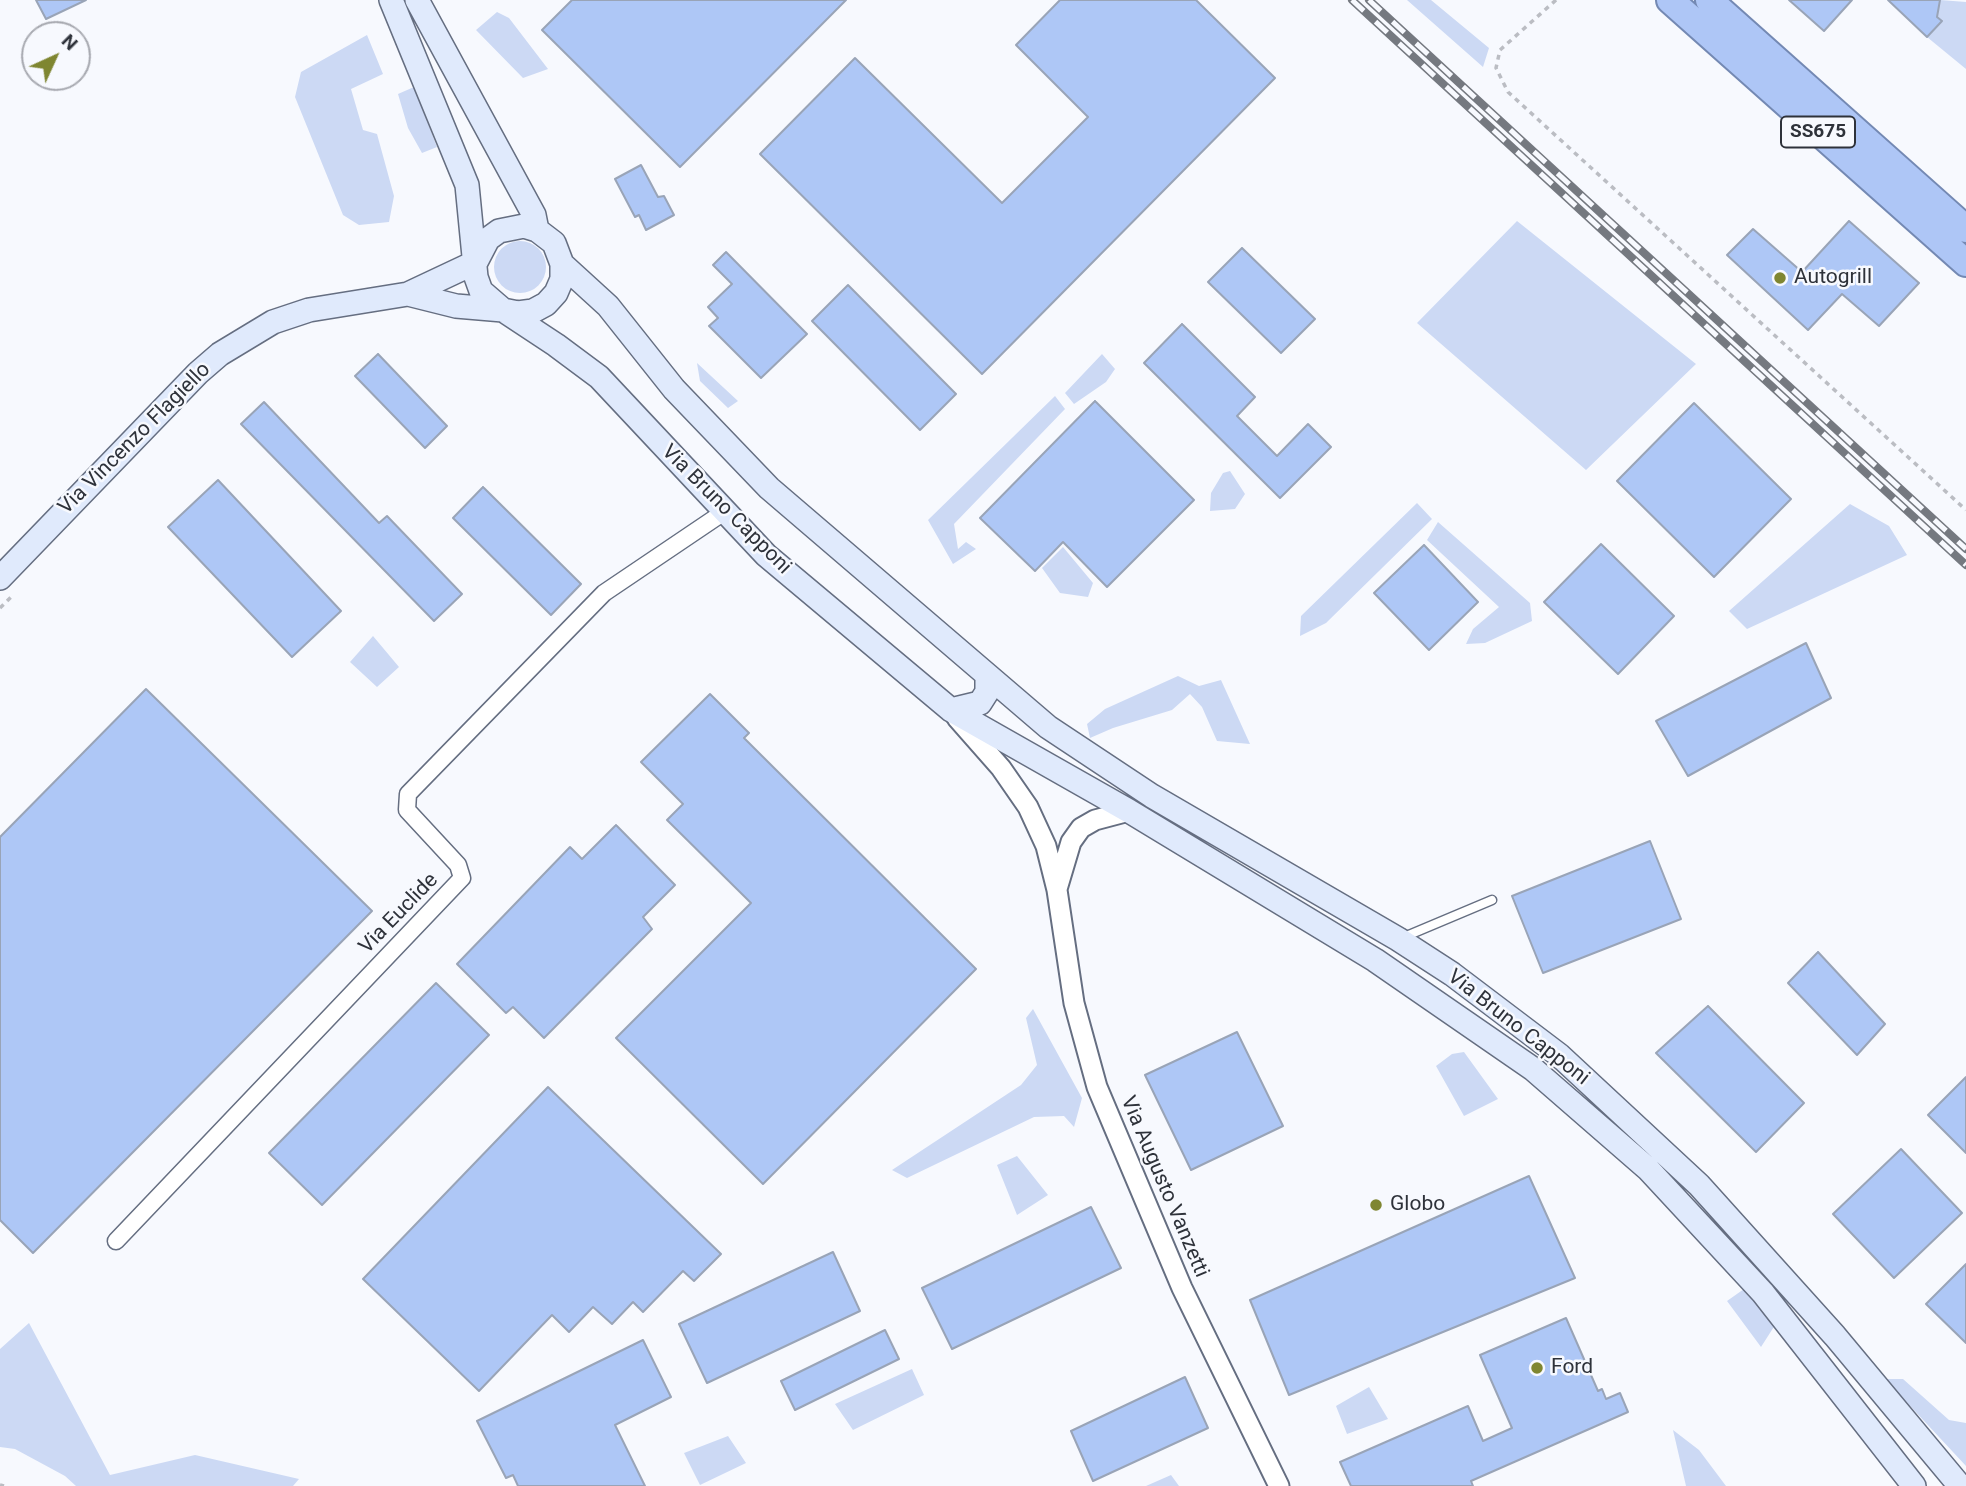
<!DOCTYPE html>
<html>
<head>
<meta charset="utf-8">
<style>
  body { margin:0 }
  #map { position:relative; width:1966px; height:1486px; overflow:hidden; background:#f7f9fe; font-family:Roboto,sans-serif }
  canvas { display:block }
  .north { position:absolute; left:21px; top:21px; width:70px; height:70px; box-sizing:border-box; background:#f7f9fe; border:2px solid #a7a9b0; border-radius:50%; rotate:45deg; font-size:19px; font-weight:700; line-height:28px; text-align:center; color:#2e323a }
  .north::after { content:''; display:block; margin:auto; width:24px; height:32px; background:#7f8631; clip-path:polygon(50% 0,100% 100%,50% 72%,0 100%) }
</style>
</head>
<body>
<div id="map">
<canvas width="1966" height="1486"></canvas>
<div class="north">N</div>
</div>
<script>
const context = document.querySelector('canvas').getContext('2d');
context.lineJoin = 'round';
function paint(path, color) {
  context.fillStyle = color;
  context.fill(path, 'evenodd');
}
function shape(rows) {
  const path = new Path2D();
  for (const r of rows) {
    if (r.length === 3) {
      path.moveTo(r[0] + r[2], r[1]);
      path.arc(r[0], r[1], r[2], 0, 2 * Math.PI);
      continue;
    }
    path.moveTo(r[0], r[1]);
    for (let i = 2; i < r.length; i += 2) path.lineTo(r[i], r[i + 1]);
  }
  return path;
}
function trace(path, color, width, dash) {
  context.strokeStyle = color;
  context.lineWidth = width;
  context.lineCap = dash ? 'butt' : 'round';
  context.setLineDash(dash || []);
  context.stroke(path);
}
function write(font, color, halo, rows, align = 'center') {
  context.font = font + ' Roboto,sans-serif';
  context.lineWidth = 5;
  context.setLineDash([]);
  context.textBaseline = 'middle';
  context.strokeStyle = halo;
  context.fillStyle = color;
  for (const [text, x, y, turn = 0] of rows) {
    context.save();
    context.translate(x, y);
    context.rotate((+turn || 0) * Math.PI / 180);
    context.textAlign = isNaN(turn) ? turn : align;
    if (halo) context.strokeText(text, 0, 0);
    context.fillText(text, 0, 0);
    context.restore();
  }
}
paint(shape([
  [1407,0,1431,0,1489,48,1483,67],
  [1940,0,1966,2,1966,69,1927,37,1941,22,1937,17],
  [497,12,509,18,548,69,523,78,476,30],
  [367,35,383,74,351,89,363,130,377,134,394,196,389,222,359,225,343,215,295,97,301,72],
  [414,87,437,147,422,153,408,128,398,94],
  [1517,221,1696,364,1586,470,1417,323],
  [520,267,26],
  [1102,354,1115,369,1106,382,1074,404,1065,393],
  [697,363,738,401,728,408,700,381],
  [1055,396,1065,409,954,524,958,549,966,542,976,549,953,564,928,520],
  [1230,471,1245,494,1235,509,1210,511,1211,493,1223,473],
  [1417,503,1432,519,1326,623,1300,636,1301,616],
  [1850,504,1889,526,1907,555,1747,629,1729,611],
  [1438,522,1530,603,1532,621,1485,643,1466,644,1473,629,1499,607,1427,540],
  [1063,547,1093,583,1088,597,1060,593,1042,568],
  [373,636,399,667,377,687,350,662],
  [1178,676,1199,686,1221,680,1250,744,1217,741,1202,707,1190,694,1172,710,1113,728,1090,738,1087,724,1105,709],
  [1033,1009,1082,1098,1074,1127,1064,1116,1034,1117,907,1178,892,1170,1021,1085,1037,1065,1026,1018],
  [1464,1052,1498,1099,1464,1116,1436,1066,1452,1054],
  [1017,1156,1048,1195,1017,1215,997,1165],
  [1744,1289,1777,1322,1761,1347,1727,1301],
  [29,1323,110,1475,195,1455,299,1479,293,1486,76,1486,65,1476,15,1449,0,1447,0,1349],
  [912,1369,924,1395,853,1430,835,1404],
  [1885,1379,1903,1379,1949,1420,1966,1423,1966,1466],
  [1369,1387,1388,1419,1347,1434,1336,1406],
  [1673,1430,1699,1450,1726,1486,1686,1486],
  [728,1436,746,1463,700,1485,684,1453],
  [1171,1475,1179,1486,1146,1486]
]), '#ccd9f4');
const building = shape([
  [36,0,86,0,46,19,36,0],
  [572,0,846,0,680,167,542,30,572,0],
  [1060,0,1196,0,1275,78,982,374,760,154,855,58,1002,203,1088,117,1016,45,1060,0],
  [1789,0,1852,0,1824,31,1789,0],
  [1888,0,1940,0,1937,17,1942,21,1927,37,1888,0],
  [641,165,658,197,664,196,674,215,646,230,639,215,635,217,615,179,641,165],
  [1849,221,1919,283,1879,326,1842,294,1808,330,1727,255,1753,229,1802,272,1849,221],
  [1242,248,1315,319,1281,353,1208,282,1242,248],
  [726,252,807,334,761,378,709,326,718,318,708,307,732,284,713,265,726,252],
  [848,285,956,394,920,430,812,321,848,285],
  [1182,324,1255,397,1237,416,1277,456,1308,424,1331,447,1280,498,1144,363,1182,324],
  [378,354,447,426,425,448,355,376,378,354],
  [1095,401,1194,500,1107,587,1063,542,1035,571,980,518,1095,401],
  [264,402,379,523,387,516,462,594,434,621,241,424,264,402],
  [1694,403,1791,499,1714,577,1617,481,1694,403],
  [218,480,341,611,292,657,168,527,218,480],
  [483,487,581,584,551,615,453,518,483,487],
  [1601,544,1674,616,1618,674,1544,602,1601,544],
  [1424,545,1478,602,1429,650,1374,593,1424,545],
  [1806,643,1831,698,1688,776,1656,721,1806,643],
  [146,689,372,911,33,1253,0,1220,0,837,146,689],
  [710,694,749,733,744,738,976,969,763,1184,616,1038,751,903,667,820,683,804,641,762,710,694],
  [616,825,675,885,643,917,652,929,544,1038,513,1007,506,1013,457,964,570,847,582,859,616,825],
  [1650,841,1681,919,1543,973,1512,896,1650,841],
  [1818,952,1885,1024,1857,1055,1788,983,1818,952],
  [436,983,489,1035,322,1205,269,1153,436,983],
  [1708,1006,1804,1103,1756,1152,1656,1053,1708,1006],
  [1237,1032,1283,1126,1191,1170,1145,1075,1237,1032],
  [1966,1077,1966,1153,1928,1115,1966,1077],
  [548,1087,721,1254,694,1281,683,1271,643,1312,633,1302,612,1324,593,1307,569,1332,552,1315,479,1391,363,1279,548,1087],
  [1901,1149,1962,1213,1894,1278,1833,1214,1901,1149],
  [1529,1176,1575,1278,1289,1395,1250,1300,1529,1176],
  [1091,1207,1121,1268,952,1349,922,1288,1091,1207],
  [833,1252,860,1311,707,1383,679,1324,833,1252],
  [1966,1264,1966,1343,1926,1304,1966,1264],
  [1566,1318,1598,1391,1602,1389,1606,1399,1620,1393,1628,1412,1496,1470,1471,1481,1473,1486,1351,1486,1340,1462,1468,1406,1483,1441,1512,1428,1480,1355,1566,1318],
  [885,1330,899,1359,795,1410,781,1381,885,1330],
  [643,1340,671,1397,615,1425,645,1486,518,1486,513,1475,506,1478,477,1421,643,1340],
  [1185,1377,1208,1428,1093,1481,1071,1431,1185,1377]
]);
paint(building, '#aec7f6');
trace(building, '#99a4b7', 2);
const service = shape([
  [1404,937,1492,900]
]);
const minor = shape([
  [116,1241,462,878,458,865,407,810,408,794,604,593,724,512]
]);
const tertiary = shape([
  [957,718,1001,768,1028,807,1046,846,1057,890,1074,1003,1097,1087,1182,1288,1279,1486],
  [1057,889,1071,842,1081,828,1095,820,1129,811]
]);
const secondary = shape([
  [391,0,467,185,476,277,481,291,503,310,518,313,533,311,546,304,556,293,562,279,562,264,554,243,537,230,524,226,499,231,488,239,476,262],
  [417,0,534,215,537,230],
  [562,264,608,306,674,389,769,488,1048,727,1152,796,1398,939,1452,974,1559,1055,1699,1185,1835,1336,1960,1486],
  [408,294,456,306,503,310,556,345,599,377,766,555,951,710,1129,811,1375,960,1533,1069,1648,1169,1763,1293,1914,1486],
  [0,578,198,373,220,354,273,322,309,310,408,294,476,262],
  [951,710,980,703,987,692,987,678]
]);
const trunk = shape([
  [1670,0,1966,263],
  [1709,0,1966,229]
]);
trace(service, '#656e81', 11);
trace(minor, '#656e81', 19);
trace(tertiary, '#656e81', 23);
trace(secondary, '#656e81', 26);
trace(trunk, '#7489b3', 30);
trace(shape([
  [1556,0,1500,50,1496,68,1508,92,1966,510],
  [0,608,11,597],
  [0,1485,4,1486]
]), '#bbbdc3', 3.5, [5, 5]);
trace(service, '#fff', 8);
trace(minor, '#fff', 16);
trace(tertiary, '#fff', 19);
trace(secondary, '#e0eafc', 23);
trace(trunk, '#aec6f6', 26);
const rail = shape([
  [1352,0,1966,565],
  [1369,0,1966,549]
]);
trace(rail, '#757980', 8);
trace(rail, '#f7f9fe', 5, [16]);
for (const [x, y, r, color] of [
  [1780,278,7,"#7f8631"],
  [1376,1205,7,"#7f8631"],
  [1537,1368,7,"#7f8631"]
]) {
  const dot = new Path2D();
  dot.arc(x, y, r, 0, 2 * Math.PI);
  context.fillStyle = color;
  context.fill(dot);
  trace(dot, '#f7f9fe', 2.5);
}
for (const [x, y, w] of [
  [1818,132,74]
]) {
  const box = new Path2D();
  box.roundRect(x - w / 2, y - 15.5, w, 31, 5);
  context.fillStyle = '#f7f9fe';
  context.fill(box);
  trace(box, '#2e323a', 2);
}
write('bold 19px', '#2e323a', null, [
  ["SS675",1818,132]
]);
write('21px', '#2e323a', '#f7f9fe', [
  ["Autogrill",1794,278],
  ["Globo",1390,1205],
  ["Ford",1551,1368]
], 'left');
write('21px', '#2e323a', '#f7f9fe', [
  ["Via Vincenzo Flagiello",135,439,-45],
  ["Via Bruno Capponi",726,510,45],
  ["Via Euclide",399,914,-46],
  ["Via Bruno Capponi",1518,1028,38],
  ["Via Augusto Vanzetti",1164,1187,67]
]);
</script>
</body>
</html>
